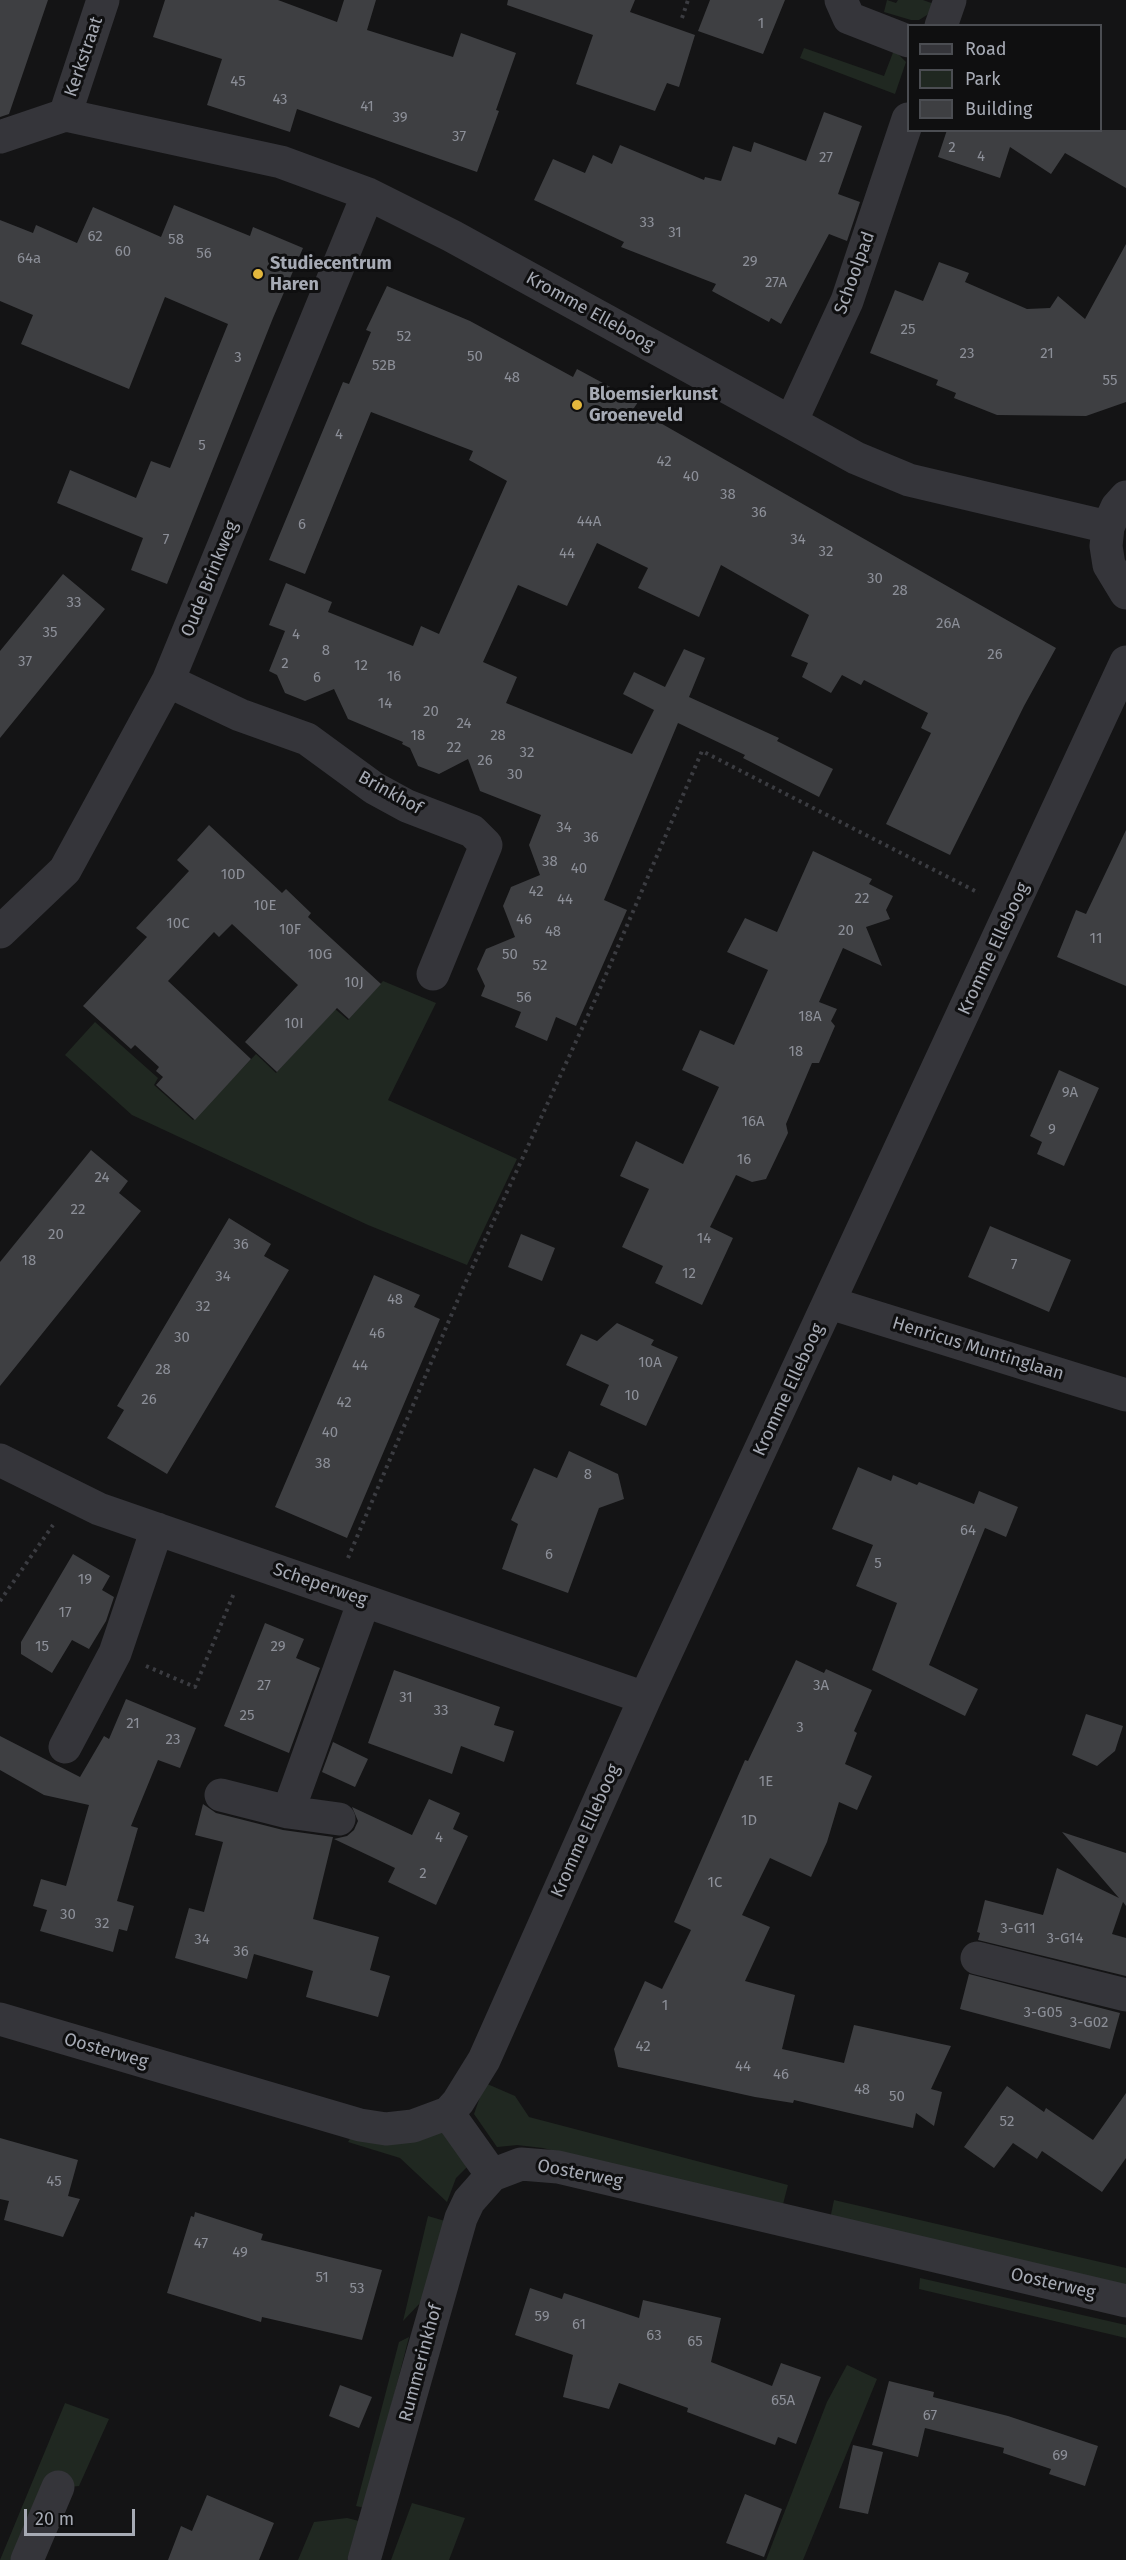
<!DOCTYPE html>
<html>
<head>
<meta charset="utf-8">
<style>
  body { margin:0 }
  #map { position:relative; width:1126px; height:2560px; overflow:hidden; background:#141415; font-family:"Fira Sans",sans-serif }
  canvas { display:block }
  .legend { position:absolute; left:907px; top:24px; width:195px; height:108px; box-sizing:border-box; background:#0f0f10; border:2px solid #4b4d52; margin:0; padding:8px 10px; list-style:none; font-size:18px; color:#a6aab4 }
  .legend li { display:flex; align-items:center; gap:12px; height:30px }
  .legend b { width:30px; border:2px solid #4b4d52 }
  .scale { position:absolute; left:24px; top:2509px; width:111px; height:27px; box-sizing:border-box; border:3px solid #a6aab4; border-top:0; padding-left:8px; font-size:18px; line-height:21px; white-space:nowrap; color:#a6aab4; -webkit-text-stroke:4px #0f0f10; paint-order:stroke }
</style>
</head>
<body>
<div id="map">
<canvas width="1126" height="2560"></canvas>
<ul class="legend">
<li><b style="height:8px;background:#35353a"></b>Road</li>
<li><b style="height:16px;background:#202821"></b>Park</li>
<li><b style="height:16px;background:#3e3f42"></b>Building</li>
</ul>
<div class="scale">20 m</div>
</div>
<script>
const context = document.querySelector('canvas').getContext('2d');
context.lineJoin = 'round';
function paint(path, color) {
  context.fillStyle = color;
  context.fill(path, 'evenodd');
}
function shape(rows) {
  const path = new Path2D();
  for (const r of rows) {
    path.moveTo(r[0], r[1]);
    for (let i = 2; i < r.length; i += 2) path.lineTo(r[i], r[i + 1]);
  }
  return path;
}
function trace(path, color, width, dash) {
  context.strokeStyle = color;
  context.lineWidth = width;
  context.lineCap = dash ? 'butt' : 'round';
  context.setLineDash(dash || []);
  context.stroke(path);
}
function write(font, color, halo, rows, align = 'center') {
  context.font = font + ' "Fira Sans",sans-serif';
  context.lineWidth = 6;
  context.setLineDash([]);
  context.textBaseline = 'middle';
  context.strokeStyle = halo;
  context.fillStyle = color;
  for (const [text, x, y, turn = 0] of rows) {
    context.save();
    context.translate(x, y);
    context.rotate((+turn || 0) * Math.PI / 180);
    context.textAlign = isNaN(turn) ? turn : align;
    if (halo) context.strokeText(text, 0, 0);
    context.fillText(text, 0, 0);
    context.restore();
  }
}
paint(shape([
  [887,0,896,3,898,0,923,0,934,4,927,15,919,20,911,20,884,12],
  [804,48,884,76,894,50,906,62,895,94,800,58],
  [383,981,436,1003,388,1100,517,1159,467,1265,368,1225,132,1115,65,1055,95,1022,158,1078,154,1085,193,1120,256,1054,276,1073,335,1009,348,1020],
  [485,2083,515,2096,529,2117,788,2185,782,2208,543,2148,517,2145,497,2147,474,2114],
  [443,2123,470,2164,456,2178,447,2202,400,2158,348,2142,352,2135],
  [834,2200,1126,2268,1126,2292,829,2224],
  [428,2216,445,2221,422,2301,403,2321],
  [920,2278,1126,2325,1126,2338,919,2289],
  [409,2337,365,2508,356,2506,399,2342],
  [847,2365,877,2379,803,2560,766,2560,827,2402],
  [65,2403,109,2419,79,2486,69,2487,12,2560,0,2560],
  [412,2503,465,2518,449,2560,391,2560],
  [347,2518,359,2521,347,2560,298,2560,314,2522]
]), '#202821');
paint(shape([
  [0,0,48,0,9,114,0,117],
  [165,0,278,0,337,22,344,0,376,0,367,30,453,57,461,33,516,53,496,110,499,111,477,172,297,109,290,132,207,105,222,59,153,37],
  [508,0,635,0,630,12,695,35,679,87,667,83,655,111,576,84,593,35,507,5],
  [710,0,785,0,763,54,698,31],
  [824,112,862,126,838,194,860,202,847,241,829,234,781,324,771,318,769,322,712,291,716,284,621,247,624,242,534,200,553,159,585,173,593,155,612,164,620,145,704,180,705,177,721,181,733,146,751,152,754,142,806,161],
  [947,130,1126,130,1126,188,1065,153,1051,174,1010,147,1000,178,938,157],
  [174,205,250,236,253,227,303,248,273,318,167,584,131,570,143,538,57,503,70,470,136,498,151,461,170,468,228,324,165,297,129,389,21,344,33,315,0,301,0,220,33,233,36,225,77,243,93,207,161,237],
  [1126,244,1126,402,1086,416,997,415,954,398,956,393,936,385,938,380,870,353,895,290,923,301,939,262,969,273,965,282,1027,309,1050,308,1058,296,1085,319],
  [387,286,470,321,573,377,577,369,638,402,634,408,1056,648,1024,706,950,855,886,824,931,733,921,728,928,713,864,680,861,685,842,675,831,693,802,677,808,663,791,656,809,615,721,565,699,617,638,588,648,568,597,543,567,606,518,585,483,662,517,677,506,703,632,754,654,710,623,694,634,672,665,687,684,649,705,658,689,697,779,738,777,741,833,769,819,797,743,758,745,755,678,723,604,900,627,910,576,1026,556,1017,547,1041,515,1027,521,1012,481,996,485,986,477,969,486,949,515,937,503,906,511,887,540,875,529,845,541,815,480,791,468,759,439,774,418,766,410,748,402,744,403,742,348,719,334,689,305,701,285,693,277,675,269,671,285,631,269,625,286,583,332,602,328,612,413,646,421,626,439,634,507,481,469,460,473,451,371,412,305,574,269,560,343,382,349,384,371,332,366,330],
  [63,574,105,609,0,738,0,651],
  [209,825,282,893,286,889,311,913,308,917,381,984,349,1019,337,1008,277,1072,245,1042,298,985,232,924,219,937,214,932,168,981,251,1059,195,1120,156,1085,163,1077,156,1071,159,1067,135,1045,131,1049,83,1006,147,937,136,928,189,871,177,860],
  [1126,830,1126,986,1057,957,1076,910,1086,914],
  [813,851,872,879,869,884,893,896,886,910,890,919,866,927,882,966,843,948,819,1002,837,1009,831,1021,835,1026,819,1063,812,1063,786,1124,788,1133,766,1179,752,1182,736,1175,710,1227,733,1238,702,1305,655,1283,663,1266,622,1247,649,1189,620,1176,636,1141,683,1164,719,1087,682,1070,700,1030,734,1045,768,970,727,952,745,918,777,932],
  [1059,1070,1099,1088,1064,1166,1037,1154,1042,1142,1030,1136],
  [91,1150,128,1181,119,1193,141,1211,0,1386,0,1262],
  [229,1218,271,1244,264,1256,289,1270,167,1474,107,1438,124,1410,117,1406],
  [990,1226,1071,1260,1049,1312,968,1277],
  [521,1234,555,1248,542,1281,508,1267],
  [374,1275,420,1295,414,1307,440,1319,347,1538,275,1507],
  [617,1323,654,1340,651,1345,678,1357,646,1426,600,1405,609,1385,566,1365,581,1334,597,1341],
  [569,1451,618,1474,624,1499,599,1508,568,1593,502,1569,518,1524,511,1520,534,1468,557,1478],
  [858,1467,891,1481,893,1475,917,1485,919,1482,974,1504,979,1491,1018,1507,1006,1537,985,1528,929,1665,978,1689,965,1716,872,1670,897,1603,856,1586,873,1545,832,1529],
  [73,1554,110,1576,102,1590,114,1597,106,1621,89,1649,72,1640,52,1673,21,1654,21,1642],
  [265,1623,304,1639,296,1658,320,1668,289,1753,224,1726],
  [796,1660,824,1673,826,1669,872,1690,854,1731,857,1733,845,1764,872,1776,857,1810,839,1802,827,1842,811,1877,770,1858,742,1915,770,1927,745,1981,795,1995,782,2049,844,2063,854,2025,951,2046,931,2089,942,2092,934,2126,916,2113,913,2128,794,2100,793,2103,755,2097,618,2067,614,2049,645,1981,662,1989,691,1930,674,1922,745,1760,748,1761],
  [394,1670,500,1707,494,1725,514,1731,504,1762,461,1746,452,1774,368,1743],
  [126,1699,196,1728,180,1768,158,1760,131,1826,138,1828,117,1901,134,1906,127,1931,119,1929,113,1952,40,1931,47,1910,33,1906,41,1879,66,1886,89,1805,44,1795,0,1770,0,1736,80,1777,104,1736,109,1739],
  [1086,1714,1123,1726,1115,1751,1097,1766,1072,1755],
  [333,1742,368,1759,355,1787,322,1772],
  [429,1799,460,1813,453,1829,468,1836,436,1905,388,1882,395,1868,334,1839,347,1836,354,1830,358,1821,352,1807,412,1835],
  [203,1804,216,1813,283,1830,333,1837,313,1919,379,1937,370,1970,390,1976,378,2017,306,1997,313,1971,254,1954,247,1979,175,1958,189,1908,204,1912,223,1842,195,1835],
  [1062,1832,1126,1853,1126,1906,1123,1902,1112,1934,1126,1938,1126,1976,978,1940,980,1933,977,1932,985,1900,1043,1915,1057,1868,1119,1898],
  [969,1974,1120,2013,1110,2049,960,2009],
  [1007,2086,1044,2112,1046,2108,1093,2140,1126,2093,1126,2158,1102,2192,1042,2151,1037,2159,1013,2143,994,2168,964,2147],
  [0,2138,78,2160,68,2196,80,2199,63,2237,4,2220,9,2201,0,2199],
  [195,2212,263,2234,261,2240,382,2270,362,2340,262,2317,261,2322,167,2293,191,2216,194,2217],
  [530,2288,562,2299,564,2293,639,2318,643,2300,721,2318,711,2362,772,2386,781,2363,821,2377,796,2444,778,2437,775,2445,687,2412,688,2408,619,2383,609,2409,563,2397,573,2355,515,2335],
  [889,2381,934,2392,933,2397,1008,2416,1098,2446,1085,2486,1049,2474,1051,2469,1003,2453,1004,2448,925,2428,918,2457,872,2445],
  [340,2385,372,2397,359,2428,329,2416],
  [853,2445,883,2452,868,2514,839,2508],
  [745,2494,782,2509,764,2557,726,2543],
  [207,2495,274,2523,259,2560,168,2560,181,2526,192,2531]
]), '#3e3f42');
trace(shape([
  [682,18,688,0],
  [348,1558,462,1290,595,1000,702,751,979,893],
  [0,1601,53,1525],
  [146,1666,195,1687,234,1593]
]), '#3b3c41', 4, [3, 4.5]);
trace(shape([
  [841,0,849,18,908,41],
  [941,26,950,0],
  [65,115,281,162,368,194,452,236,856,458,909,480,1108,527],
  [65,115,103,0],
  [0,137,65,115],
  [791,422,847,301,908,119],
  [1126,497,1117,507,1108,527,1106,546,1109,565,1126,593],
  [168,681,240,715,307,739,374,788,407,806,472,831,486,845,433,974],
  [0,932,65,870,168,681,368,194],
  [830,1303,1126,1395],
  [0,1460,99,1509,645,1698],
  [65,1747,115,1653,157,1529],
  [221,1795,288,1812,339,1819],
  [288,1812,364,1601],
  [977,1958,1126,1995],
  [0,2019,360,2125,386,2129,413,2126,448,2113,458,2102,484,2060,645,1698,1126,662],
  [448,2113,492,2175,521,2164,558,2167,1126,2301],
  [27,2560,58,2487],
  [364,2560,461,2218,469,2201,492,2175]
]), '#35353a', 33);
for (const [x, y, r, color] of [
  [258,274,6,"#e3b73d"],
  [577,405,6,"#e3b73d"]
]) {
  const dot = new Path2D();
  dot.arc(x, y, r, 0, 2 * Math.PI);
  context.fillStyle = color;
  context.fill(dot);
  trace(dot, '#0f0f10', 2);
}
write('15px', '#8c8f98', null, [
  ["1",761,24],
  ["45",238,82],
  ["43",280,100],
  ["41",367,107],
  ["39",400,118],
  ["37",459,137],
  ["2",952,148],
  ["4",981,157],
  ["27",826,158],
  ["33",647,223],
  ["31",675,233],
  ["62",95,237],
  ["58",176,240],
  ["60",123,252],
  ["56",204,254],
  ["64a",29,259],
  ["29",750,262],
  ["27A",776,283],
  ["25",908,330],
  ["52",404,337],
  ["23",967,354],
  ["21",1047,354],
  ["50",475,357],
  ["3",238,358],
  ["52B",384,366],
  ["48",512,378],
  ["55",1110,381],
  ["4",339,435],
  ["5",202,446],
  ["42",664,462],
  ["40",691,477],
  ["38",728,495],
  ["36",759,513],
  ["44A",589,522],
  ["6",302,525],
  ["7",166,540],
  ["34",798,540],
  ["32",826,552],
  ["44",567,554],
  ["30",875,579],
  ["28",900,591],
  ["33",74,603],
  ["26A",948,624],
  ["35",50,633],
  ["4",296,635],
  ["8",326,651],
  ["26",995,655],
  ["37",25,662],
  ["2",285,664],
  ["12",361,666],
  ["16",394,677],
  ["6",317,678],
  ["14",385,704],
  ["20",431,712],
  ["24",464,724],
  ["18",418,736],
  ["28",498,736],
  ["22",454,748],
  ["32",527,753],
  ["26",485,761],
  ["30",515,775],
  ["34",564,828],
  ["36",591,838],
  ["38",550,862],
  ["40",579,869],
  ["10D",233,875],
  ["42",536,892],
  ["22",862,899],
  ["44",565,900],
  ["10E",265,906],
  ["46",524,920],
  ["10C",178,924],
  ["10F",290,930],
  ["20",846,931],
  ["48",553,932],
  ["11",1096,939],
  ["10G",320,955],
  ["50",510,955],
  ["52",540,966],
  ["10J",354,983],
  ["56",524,998],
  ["18A",810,1017],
  ["10I",294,1024],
  ["18",796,1052],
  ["9A",1070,1093],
  ["16A",753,1122],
  ["9",1052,1130],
  ["16",744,1160],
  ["24",102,1178],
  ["22",78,1210],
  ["20",56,1235],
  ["14",704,1239],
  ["36",241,1245],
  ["18",29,1261],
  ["7",1014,1265],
  ["12",689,1274],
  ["34",223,1277],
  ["48",395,1300],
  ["32",203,1307],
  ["46",377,1334],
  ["30",182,1338],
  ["10A",650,1363],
  ["44",360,1366],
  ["28",163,1370],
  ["10",632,1396],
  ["26",149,1400],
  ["42",344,1403],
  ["40",330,1433],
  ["38",323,1464],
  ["8",588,1475],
  ["64",968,1531],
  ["6",549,1555],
  ["5",878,1564],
  ["19",85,1580],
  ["17",65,1613],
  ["15",42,1647],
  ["29",278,1647],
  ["27",264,1686],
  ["3A",821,1686],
  ["31",406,1698],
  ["33",441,1711],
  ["25",247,1716],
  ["21",133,1724],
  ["3",800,1728],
  ["23",173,1740],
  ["1E",766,1782],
  ["1D",749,1821],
  ["4",439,1838],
  ["2",423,1874],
  ["1C",715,1883],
  ["30",68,1915],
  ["32",102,1924],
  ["3-G11",1018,1929],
  ["3-G14",1065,1939],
  ["34",202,1940],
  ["36",241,1952],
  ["1",665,2006],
  ["3-G05",1043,2013],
  ["3-G02",1089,2023],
  ["42",643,2047],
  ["44",743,2067],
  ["46",781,2075],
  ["48",862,2090],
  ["50",897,2097],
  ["52",1007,2122],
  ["45",54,2182],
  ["47",201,2244],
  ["49",240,2253],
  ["51",322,2278],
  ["53",357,2289],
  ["59",542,2317],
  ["61",579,2325],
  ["63",654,2336],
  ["65",695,2342],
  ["65A",783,2401],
  ["67",930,2416],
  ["69",1060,2456]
]);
write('18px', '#a6aab4', '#0f0f10', [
  ["Kerkstraat",84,57,-71],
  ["Schoolpad",855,273,-70],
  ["Kromme Elleboog",590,312,29],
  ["Oude Brinkweg",210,579,-68],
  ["Brinkhof",390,793,29],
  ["Kromme Elleboog",994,949,-65],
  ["Henricus Muntinglaan",978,1349,17],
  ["Kromme Elleboog",789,1390,-65],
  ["Scheperweg",320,1585,19],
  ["Kromme Elleboog",586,1831,-66],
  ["Oosterweg",106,2051,16],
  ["Oosterweg",580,2174,11],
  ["Oosterweg",1053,2284,13],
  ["Rummerinkhof",421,2363,-75]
]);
write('bold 18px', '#a6aab4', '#0f0f10', [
  ["Studiecentrum",270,264],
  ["Haren",270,285],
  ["Bloemsierkunst",589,395],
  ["Groeneveld",589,416]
], 'left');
</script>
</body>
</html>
